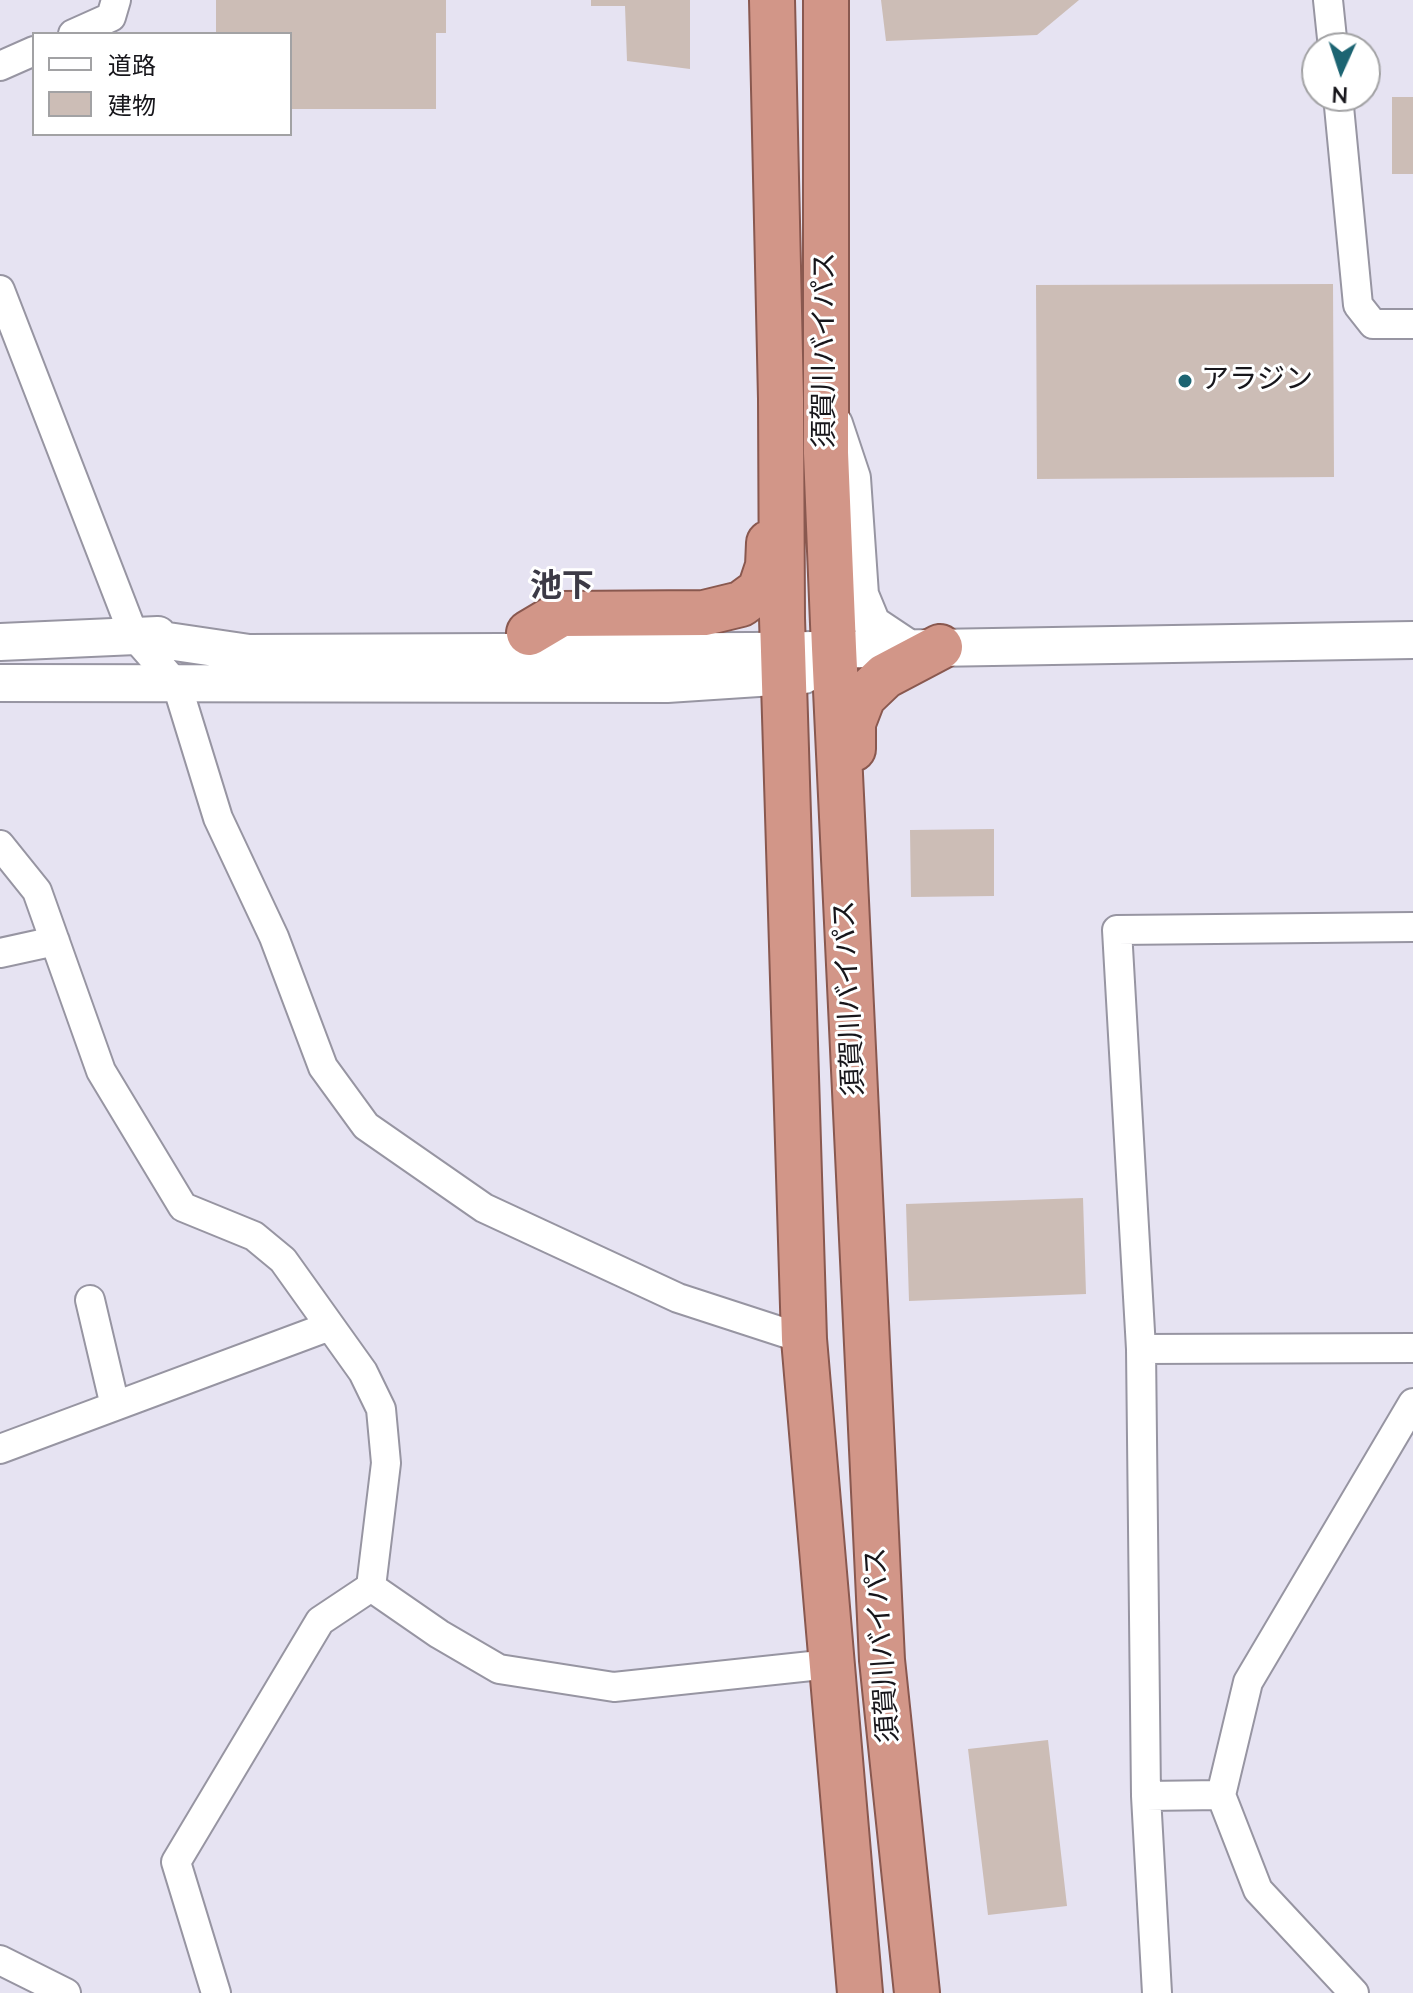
<!DOCTYPE html>
<html>
<head>
<meta charset="utf-8">
<style>
  body { margin:0 }
  #map { position:relative; width:1413px; height:1993px; overflow:hidden; background:#e6e3f2; font-family:"Nunito Sans","Noto Sans JP",sans-serif }
  canvas { display:block }
  .legend { position:absolute; left:32px; top:32px; width:260px; height:104px; box-sizing:border-box; background:#fff; border:2px solid #a2a2a4; margin:0; padding:10px 14px; list-style:none; font-size:24px; color:#17161b }
  .legend li { display:flex; align-items:center; gap:16px; height:40px }
  .legend b { width:40px; border:2px solid #a2a2a4 }
  .north { position:absolute; left:1301px; top:32px; width:80px; height:80px; box-sizing:border-box; background:#fff; border:2px solid #a2a2a4; border-radius:50%; rotate:183deg; font-size:22px; font-weight:700; line-height:32px; text-align:center; color:#17161b }
  .north::after { content:''; display:block; margin:auto; width:28px; height:36px; background:#1c6472; clip-path:polygon(50% 0,100% 100%,50% 72%,0 100%) }
</style>
</head>
<body>
<div id="map">
<canvas width="1413" height="1993"></canvas>
<ul class="legend">
<li><b style="height:10px;background:#fff"></b>道路</li>
<li><b style="height:22px;background:#ccbdb6"></b>建物</li>
</ul>
<div class="north">N</div>
</div>
<script>
const context = document.querySelector('canvas').getContext('2d');
context.lineJoin = 'round';
function paint(path, color) {
  context.fillStyle = color;
  context.fill(path, 'evenodd');
}
function shape(rows) {
  const path = new Path2D();
  for (const r of rows) {
    path.moveTo(r[0], r[1]);
    for (let i = 2; i < r.length; i += 2) path.lineTo(r[i], r[i + 1]);
  }
  return path;
}
function trace(path, color, width, dash) {
  context.strokeStyle = color;
  context.lineWidth = width;
  context.lineCap = dash ? 'butt' : 'round';
  context.setLineDash(dash || []);
  context.stroke(path);
}
function write(font, color, halo, rows, align = 'center') {
  context.font = font + ' "Nunito Sans","Noto Sans JP",sans-serif';
  context.lineWidth = 6;
  context.setLineDash([]);
  context.textBaseline = 'middle';
  context.strokeStyle = halo;
  context.fillStyle = color;
  for (const [text, x, y, turn = 0] of rows) {
    context.save();
    context.translate(x, y);
    context.rotate((+turn || 0) * Math.PI / 180);
    context.textAlign = isNaN(turn) ? turn : align;
    if (halo) context.strokeText(text, 0, 0);
    context.fillText(text, 0, 0);
    context.restore();
  }
}
paint(shape([
  [216,0,446,0,446,33,436,33,436,109,290,109,290,34,216,34],
  [591,0,690,0,690,69,627,61,625,6,591,6],
  [881,0,1079,0,1037,35,886,41],
  [1392,97,1413,97,1413,174,1392,174],
  [1333,284,1334,477,1037,479,1036,285],
  [994,829,994,896,911,897,910,830],
  [1083,1198,1086,1294,909,1301,906,1204],
  [1048,1740,1067,1906,988,1915,968,1749]
]), '#ccbdb6');
const minor = shape([
  [1328,0,1333,48],
  [73,34,111,17,116,0],
  [0,66,34,51],
  [1338,96,1358,305,1373,324,1413,324],
  [0,290,134,636,177,685,218,818,274,937,323,1067,366,1126,484,1208,678,1298,804,1339],
  [0,845,37,891,101,1071,183,1207,254,1236,283,1260,363,1372,381,1409,386,1463,371,1587,320,1621,176,1862,216,1993],
  [0,953,55,941],
  [90,1300,115,1406],
  [1141,1349,1413,1348],
  [0,1449,330,1326],
  [371,1587,439,1634,499,1669,614,1687,830,1664],
  [1146,1796,1221,1795],
  [0,1960,66,1993],
  [1157,1993,1146,1796,1141,1349,1117,930,1413,927],
  [1354,1993,1258,1890,1221,1795,1248,1682,1413,1403]
]);
const tertiary = shape([
  [834,424,852,478,860,595,872,624,908,648],
  [134,636,249,653,753,651,1413,640],
  [0,642,158,635],
  [0,683,667,684,804,675,807,670]
]);
const trunk = shape([
  [772,0,781,399,782,618,804,1339,860,1993],
  [826,0,826,453,834,648,882,1660,917,1993],
  [529,633,561,614,704,613,741,604,760,590,768,566,769,543],
  [853,749,853,723,863,697,885,676,940,647]
]);
trace(minor, '#9795a2', 32);
trace(tertiary, '#9795a2', 40);
trace(trunk, '#89584f', 48);
trace(minor, '#fff', 28);
trace(tertiary, '#fff', 36);
trace(trunk, '#d29688', 44);
for (const [x, y, r, color] of [
  [1185,381,8,"#1c6472"]
]) {
  const dot = new Path2D();
  dot.arc(x, y, r, 0, 2 * Math.PI);
  context.fillStyle = color;
  context.fill(dot);
  trace(dot, '#fff', 3);
}
write('28px', '#17161b', '#fff', [
  ["須賀川バイパス",826,350,-90],
  ["須賀川バイパス",851,998,-93],
  ["須賀川バイパス",884,1645,-94]
]);
write('28px', '#17161b', '#fff', [
  ["アラジン",1201,381]
], 'left');
write('bold 32px', '#3c3a46', '#fff', [
  ["池下",562,588]
]);
</script>
</body>
</html>
